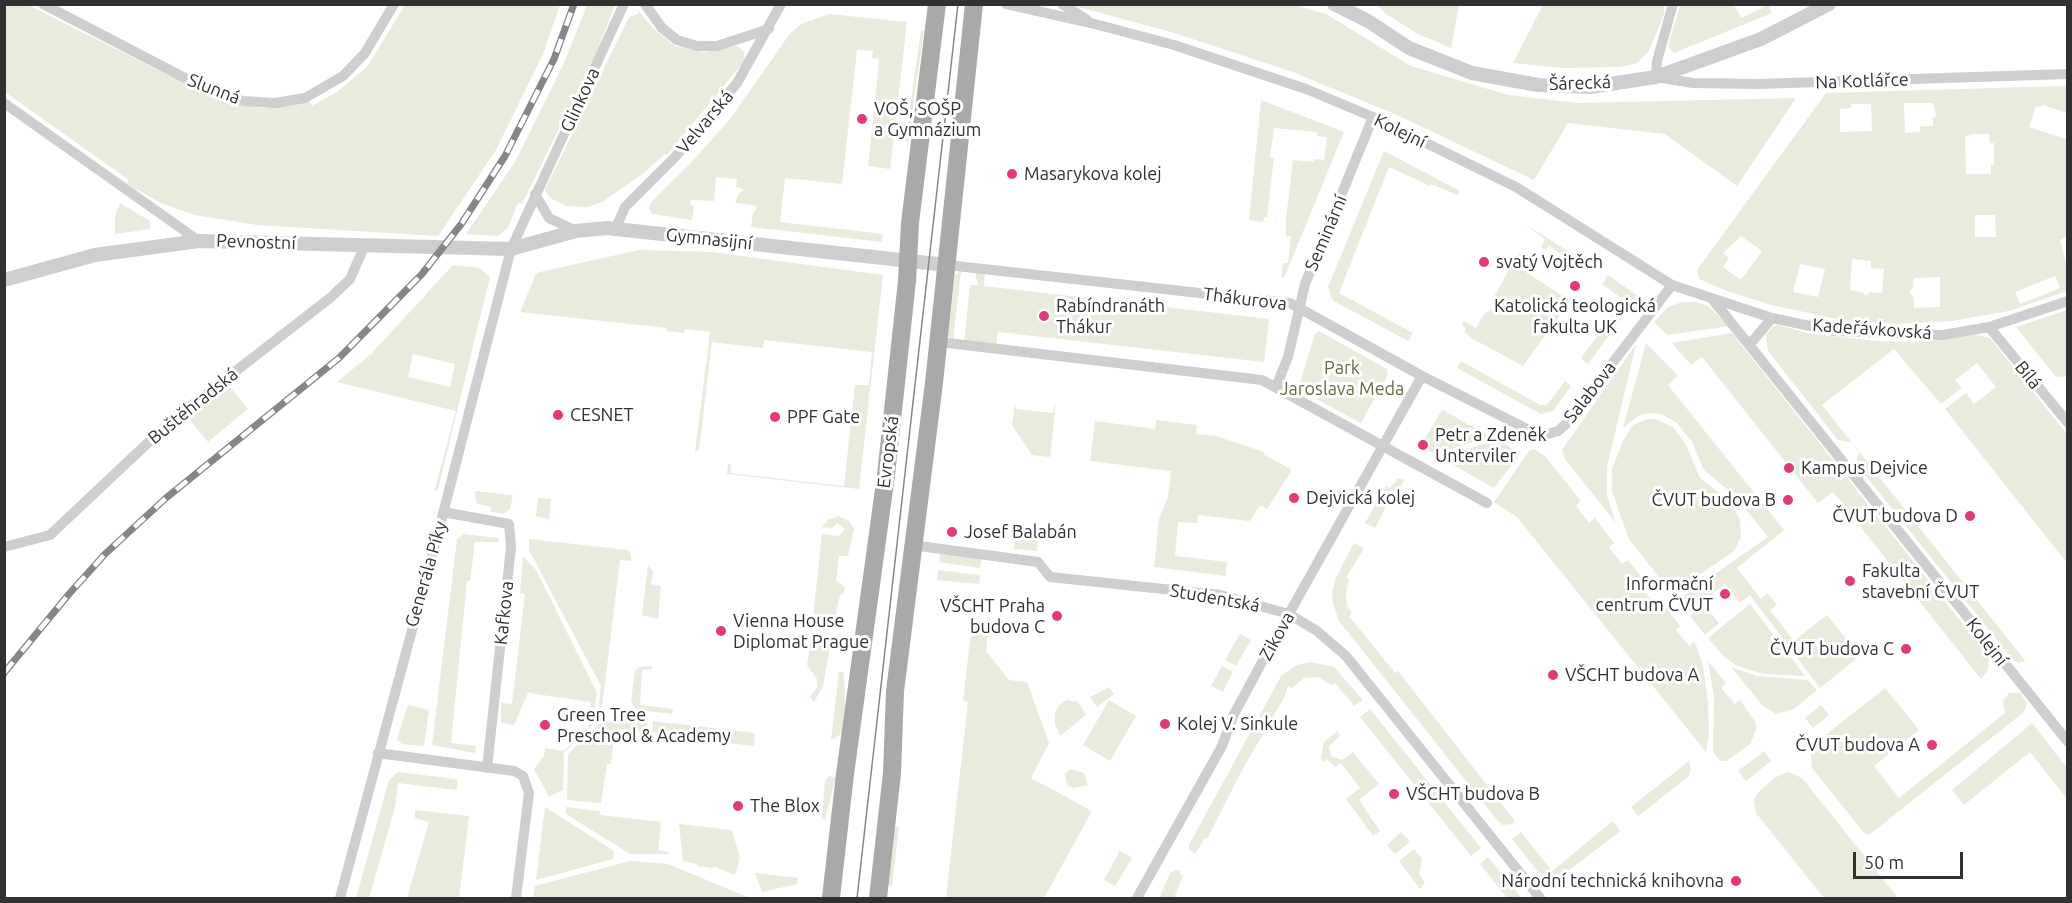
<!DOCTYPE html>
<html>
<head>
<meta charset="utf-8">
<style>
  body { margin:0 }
  #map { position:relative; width:2072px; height:903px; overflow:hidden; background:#fff; font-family:Ubuntu,sans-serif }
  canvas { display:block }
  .frame { position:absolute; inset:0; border:6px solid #313131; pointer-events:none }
  .scale { position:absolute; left:1853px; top:852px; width:110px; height:27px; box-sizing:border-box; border:3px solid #313131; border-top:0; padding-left:8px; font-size:18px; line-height:21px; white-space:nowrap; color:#313131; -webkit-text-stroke:4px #fff; paint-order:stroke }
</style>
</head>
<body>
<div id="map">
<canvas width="2072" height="903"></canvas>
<div class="frame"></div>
<div class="scale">50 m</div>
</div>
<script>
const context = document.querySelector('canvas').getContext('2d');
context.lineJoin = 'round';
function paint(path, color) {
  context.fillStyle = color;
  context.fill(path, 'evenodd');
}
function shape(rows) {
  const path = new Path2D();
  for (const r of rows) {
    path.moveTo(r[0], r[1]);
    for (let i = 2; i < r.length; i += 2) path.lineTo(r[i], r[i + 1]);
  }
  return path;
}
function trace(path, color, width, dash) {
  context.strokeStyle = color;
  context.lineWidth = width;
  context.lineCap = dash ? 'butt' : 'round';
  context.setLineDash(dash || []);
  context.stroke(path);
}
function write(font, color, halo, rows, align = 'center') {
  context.font = font + ' Ubuntu,sans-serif';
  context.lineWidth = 6;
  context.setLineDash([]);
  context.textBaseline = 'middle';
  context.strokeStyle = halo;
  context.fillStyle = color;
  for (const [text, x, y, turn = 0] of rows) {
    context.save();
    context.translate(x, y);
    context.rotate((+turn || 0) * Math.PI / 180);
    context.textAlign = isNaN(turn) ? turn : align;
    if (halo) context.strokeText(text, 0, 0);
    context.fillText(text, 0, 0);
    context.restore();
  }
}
paint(shape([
  [1291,4,1326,14,1411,66,1508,95,1578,103,1796,98,1737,186,1665,134,1568,123,1534,180,1397,115,1290,71,1171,32,1071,5],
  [7,5,28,5,218,100,263,108,310,102,312,106,337,92,367,67,405,5,560,5,543,54,496,150,438,236,257,225,195,215,161,203,127,184,129,180,5,92,4,10],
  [587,5,615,5,596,53,522,204,518,203,508,228,498,236,466,234,515,162,564,63],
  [1377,5,1459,5,1451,48,1418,34,1386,14],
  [1543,5,1543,4,1664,5,1664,14,1649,51,1637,63,1620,67,1563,68,1513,63],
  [1680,5,1734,5,1741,18,1768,5,1772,13,1674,53,1668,46],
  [638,11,656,31,675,46,704,52,736,46,743,50,745,60,667,155,665,154,644,173,602,202,588,207,566,206,550,198,545,190,629,17,638,14],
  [829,14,907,22,890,169,868,166,879,62,879,59,872,58,873,51,857,50,842,184,785,178,780,222,883,234,882,242,751,227,753,213,757,208,754,205,735,203,739,193,744,190,736,187,737,179,716,177,714,201,691,200,690,204,694,206,692,220,652,214,649,208,651,202,689,165,730,119,789,35,801,24],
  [921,31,924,31,908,142,905,141],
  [2064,86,2067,89,2067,113,2042,105,2041,107,2036,106,2029,127,2066,139,2067,135,2067,236,2060,240,2067,267,2067,291,2009,311,1952,321,1894,324,1842,320,1771,305,1727,291,1699,279,1697,270,1826,93],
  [1904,103,1933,103,1936,116,1933,118,1933,126,1920,126,1920,132,1905,133],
  [1851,104,1871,104,1872,131,1840,132,1840,109,1851,108],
  [1974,134,1989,134,1990,143,1994,143,1994,165,1991,165,1991,174,1966,174,1965,136],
  [1975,215,1995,215,1996,237,1975,237],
  [1741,236,1762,251,1741,280,1723,267,1729,258,1723,253],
  [1852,259,1871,261,1871,268,1884,269,1882,293,1870,292,1866,296,1862,292,1850,290],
  [1800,264,1825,269,1818,297,1793,292],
  [2055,276,2060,288,2020,304,2015,292],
  [1940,277,1940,307,1914,308,1914,298,1909,292,1913,288,1914,278],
  [1261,100,1344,132,1284,278,1281,277,1283,263,1288,263,1291,236,1286,236,1286,219,1293,160,1314,162,1315,159,1324,160,1327,137,1317,136,1317,132,1274,128,1270,157,1274,158,1267,217,1264,217,1263,222,1249,220],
  [1384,151,1460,191,1457,195,1431,184,1430,186,1389,167,1339,293,1413,333,1408,341,1332,300,1328,287],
  [120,203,150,221,150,229,115,234,115,216],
  [1525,224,1587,263,1581,269,1549,246,1546,250,1541,248,1545,239],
  [639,250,712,252,883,275,859,489,727,474,728,464,731,464,730,473,844,486,855,385,869,385,872,352,764,340,763,348,712,342,699,449,695,453,710,332,685,329,684,333,667,331,667,328,520,312,536,274,540,272],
  [1518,253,1537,262,1529,274,1570,301,1523,366,1473,339,1464,332,1466,328,1462,326,1464,321,1476,328,1484,314,1494,308,1495,295],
  [453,265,480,268,490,277,438,489,434,492,456,411,337,382,371,354],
  [413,354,455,364,450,387,408,377],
  [961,271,953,340,948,336,955,275],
  [975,272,985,274,984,286,1269,319,1264,362,998,332,996,345,964,342,970,285,978,285],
  [1608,275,1638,296,1588,364,1581,358,1624,300,1602,284],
  [1682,302,1695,302,1708,306,1729,326,1667,335,1654,322,1668,307],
  [2067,310,2067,376,2056,377,2016,327],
  [1778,325,1812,334,1878,341,1911,342,1976,335,1990,338,2067,434,2067,563,1945,409,1966,393,1974,404,1996,387,1977,363,1955,380,1962,388,1941,404,1894,349,1822,405,2062,707,2025,661,2019,663,2013,660,1858,466,1857,457,1859,453,1851,442,1838,440,1768,351,1766,335,1772,327],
  [1319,331,1387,369,1388,374,1361,423,1298,389,1315,334],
  [1732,333,1986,653,1989,660,1988,670,1981,679,1833,492,1818,503,1702,357,1691,365,1672,343],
  [1646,343,1678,376,1668,385,1784,530,1737,568,1761,599,1767,593,1777,605,1770,610,1794,641,1827,615,1860,656,1820,688,1750,595,1740,603,1725,584,1688,612,1683,606,1685,595,1768,537,1736,497,1704,470,1692,442,1677,423,1661,414,1649,413,1638,416,1623,428],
  [1636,344,1607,467,1607,496,1616,523,1565,459,1562,450],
  [1461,361,1540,405,1547,405,1565,381,1571,386,1553,411,1541,414,1457,368],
  [229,386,248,409,208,442,189,419],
  [1015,402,1016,409,1053,413,1056,402,1050,457,1032,455,1012,425],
  [1442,410,1443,410,1491,437,1434,454,1421,446],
  [1648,419,1655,419,1673,427,1686,445,1700,478,1732,503,1740,521,1741,537,1734,551,1683,586,1666,586,1629,539,1612,492,1612,469,1623,441,1633,425],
  [1156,420,1197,425,1196,434,1216,436,1264,452,1263,454,1292,470,1267,509,1260,505,1250,521,1198,515,1197,523,1178,522,1175,556,1227,562,1226,576,1154,567,1159,519,1168,497,1171,471,1090,461,1095,421,1155,429],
  [1497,440,1518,452,1519,455,1494,488,1439,457],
  [1534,449,1545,456,1581,501,1576,506,1589,523,1595,518,1614,543,1609,547,1622,564,1628,560,1647,584,1642,589,1656,605,1661,601,1680,626,1676,630,1689,646,1694,642,1696,645,1703,665,1708,703,1709,735,1706,752,1517,517,1494,502,1529,451],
  [1398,478,1404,480,1393,500,1390,498,1375,528,1365,523,1386,486,1390,488],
  [475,491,513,495,510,509,503,514,491,512,491,507,476,503],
  [538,498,551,499,549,519,536,517],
  [838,516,848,520,854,528,848,556,839,556,836,581,845,587,844,593,840,595,834,622,819,624,817,618,813,618,822,534,839,536,845,529,837,523,832,528,822,527,828,520],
  [463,534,498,538,500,542,475,542,470,581,467,581,451,743,476,746,475,753,432,745,457,539],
  [1015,538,1038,541,1037,551,1014,549],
  [529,539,628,550,631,555,631,561,620,560,601,714,598,713,601,686,529,550],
  [1354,543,1364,548,1346,578,1349,580,1346,594,1347,605,1352,613,1349,616,1395,673,1398,671,1515,821,1512,824,1502,825,1498,821,1339,621,1333,604,1332,593,1335,580],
  [940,554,982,558,980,568,939,562],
  [523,556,536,570,597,693,592,725,564,753,563,790,549,797,534,769,544,756,545,748,564,751,589,726,591,702,528,693,514,725,501,723,501,703,512,704,525,594,520,593],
  [648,566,653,571,651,584,661,586,658,619,642,615],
  [938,570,980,575,979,584,937,580],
  [1704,604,1719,623,1705,635,1690,616],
  [1750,604,1805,676,1763,674,1737,666,1724,657,1708,638],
  [971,631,988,633,986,651,1009,680,1027,682,1049,743,1031,778,1092,811,1044,898,946,898,968,702,963,701],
  [1240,634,1251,640,1236,666,1225,660],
  [817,635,826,636,831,642,823,686,814,702,810,697,817,687,817,679,807,665,811,639,815,640],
  [1708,661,1726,683,1721,688,1735,704,1740,700,1754,720,1757,728,1750,744,1726,761,1720,761,1713,751,1714,697],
  [1310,662,1334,667,1363,700,1354,706,1335,683,1332,685,1318,677,1304,678,1292,688,1288,686,1284,698,1241,772,1207,839,1205,838,1195,854,1189,850,1189,845,1281,676,1297,665],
  [652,666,652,669,642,670,640,705,673,709,672,714,637,710,631,702,635,671,639,667],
  [1222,666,1233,672,1223,692,1211,686],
  [1731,667,1757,676,1808,680,1817,690,1794,709,1776,714,1763,706],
  [839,672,844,672,845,706,842,729,840,735,831,740],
  [1109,687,1114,694,1097,707,1090,697],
  [1885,688,1919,730,1874,766,1899,798,2005,713,2003,701,2009,693,2020,693,2027,703,2024,712,1869,835,1864,833,1812,768,1811,753,1818,741],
  [1067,700,1078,702,1086,715,1060,736,1055,724,1055,713,1059,705],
  [1109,700,1136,716,1110,761,1083,745],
  [408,705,429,710,424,746,402,744,397,739],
  [1821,705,1829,715,1813,728,1805,718],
  [1370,709,1481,848,1471,856,1360,717],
  [640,719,648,720,646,732,615,729,611,764,607,764,601,803,567,800,568,754,601,722],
  [653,721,755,733,754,746,710,741,710,734,688,732,687,736,652,732],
  [2032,723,2067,768,2067,799,2030,752,1964,805,1952,790],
  [1337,731,1340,735,1329,747,1331,756,1342,760,1353,752,1379,784,1359,800,1380,831,1373,836,1346,799,1360,788,1341,763,1335,767,1327,759,1323,762,1321,758,1324,742],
  [1764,751,1771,761,1746,781,1738,771],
  [1689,761,1691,770,1688,777,1638,816,1631,807],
  [1071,769,1084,773,1088,785,1074,788,1067,785,1065,774],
  [398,772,457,779,457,790,398,783,395,807,369,898,356,898,389,780],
  [1788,772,1802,778,1898,898,1824,898,1756,813,1754,801,1757,794,1774,778],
  [829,776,836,777,825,820,822,818,825,781],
  [545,807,614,851,613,859,536,880],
  [566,807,600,811,600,815,661,822,658,850,669,852,669,854,630,854,566,814],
  [415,810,469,816,459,898,407,898,429,822,415,818],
  [1613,821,1620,831,1554,882,1543,878,1512,839,1521,832,1552,871],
  [679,824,732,830,740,858,735,875,713,866,713,868,697,866,697,864,683,861],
  [894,826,899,827,892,886,888,885],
  [1401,832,1410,842,1395,854,1387,845],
  [1414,849,1422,859,1419,874,1425,883,1420,889,1399,861],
  [1120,851,1132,858,1115,886,1104,880],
  [1488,857,1520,896,1521,898,1507,898,1480,864],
  [630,861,668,864,750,898,533,898,535,886],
  [1176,870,1181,871,1180,874,1183,876,1174,898,1159,898,1170,873],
  [755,873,798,878,797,884,762,892]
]), '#e9ebdd');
trace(shape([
  [43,4,206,89,243,101,275,103,305,98,343,76,365,53,394,4],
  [645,4,662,28,677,40,697,46,717,46,769,29],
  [1006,4,1091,23,1174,45,1306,89,1373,117,1516,187,1672,285,1772,318,1834,331,1943,335,1989,327,2068,301],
  [1062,4,1086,19],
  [1673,4,1657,61,1656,77,1693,83,1757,84,2068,74],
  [4,103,199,241],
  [535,194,549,218,576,231],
  [616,228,625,207,676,156,737,83,781,4],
  [947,265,1290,303,1422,376,1541,436,1558,431,1566,424,1672,285],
  [1713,300,2068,742],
  [1989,327,2068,423],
  [939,342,1262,380,1487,503],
  [1751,343,1772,318],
  [1276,387,1288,357,1305,284,1373,117],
  [443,512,509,524,511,547,487,768],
  [912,545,1038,562,1050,577,1220,595,1289,614,1317,631,1346,656,1540,898],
  [4,547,50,535,170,422,330,298,350,279,365,245],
  [378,753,514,771,523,776,529,793,516,898],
  [340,898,436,541,511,249,624,4],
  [1137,898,1222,746,1233,716,1267,653,1422,376]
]), '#cecece', 10);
trace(shape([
  [1334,4,1368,21,1409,48,1472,73,1538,85,1590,87,1656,77,1761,39,1829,4],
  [4,280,95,255,199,241,511,249,576,231,607,228,947,265]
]), '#cecece', 14);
trace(shape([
  [831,898,845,774,886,475,907,281,910,223,937,4],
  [878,898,892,773,895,691,934,383,974,4]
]), '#a9a9a9', 18);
trace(shape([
  [857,898,958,4]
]), '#868686', 1.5);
const rail = shape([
  [4,673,69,594,105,554,166,498,339,358,422,274,462,223,505,156,554,59,574,4]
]);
trace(rail, '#868686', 7);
trace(rail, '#fff', 4.5, [14]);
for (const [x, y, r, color] of [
  [862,119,6,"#e43878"],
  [1012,174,6,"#e43878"],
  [1484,262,6,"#e43878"],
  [1575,286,6,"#e43878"],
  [1044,316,6,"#e43878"],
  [558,415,6,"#e43878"],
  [775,417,6,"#e43878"],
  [1423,445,6,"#e43878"],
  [1789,468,6,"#e43878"],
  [1294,498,6,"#e43878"],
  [1788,500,6,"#e43878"],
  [1970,516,6,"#e43878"],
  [952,532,6,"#e43878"],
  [1850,581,6,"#e43878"],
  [1725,594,6,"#e43878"],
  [1057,616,6,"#e43878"],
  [721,631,6,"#e43878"],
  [1906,649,6,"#e43878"],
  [1553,675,6,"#e43878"],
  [1165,724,6,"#e43878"],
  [545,725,6,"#e43878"],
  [1932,745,6,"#e43878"],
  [1394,794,6,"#e43878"],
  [738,806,6,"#e43878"],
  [1736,881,6,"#e43878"]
]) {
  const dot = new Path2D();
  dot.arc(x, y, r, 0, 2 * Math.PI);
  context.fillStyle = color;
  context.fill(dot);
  trace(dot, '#fff', 2);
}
write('18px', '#313131', '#fff', [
  ["Na Kotlářce",1862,81,-2],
  ["Šárecká",1580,83,-2],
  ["Slunná",214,89,21],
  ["Glinkova",580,100,-65],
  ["Velvarská",705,122,-50],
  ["Kolejní",1400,131,26],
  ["Seminární",1326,233,-67],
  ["Gymnasijní",709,239,6],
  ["Pevnostní",256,242,2],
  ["Thákurova",1245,299,7],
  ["Kadeřávkovská",1872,329,4],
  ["Bílá",2028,375,51],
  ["Salabova",1590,392,-52],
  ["Buštěhradská",193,406,-39],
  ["Evropská",888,452,-83],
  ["Generála Píky",426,574,-74],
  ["Studentská",1215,598,10],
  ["Kafkova",504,613,-84],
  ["Zikova",1277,636,-61],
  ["Kolejní",1987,642,52]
]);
write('18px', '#313131', '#fff', [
  ["VOŠ, SOŠP",874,109],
  ["a Gymnázium",874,130],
  ["Masarykova kolej",1024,174],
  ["svatý Vojtěch",1496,262],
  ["Rabíndranáth",1056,306],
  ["Thákur",1056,327],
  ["Katolická teologická",1575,306,"center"],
  ["fakulta UK",1575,327,"center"],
  ["CESNET",570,415],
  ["PPF Gate",787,417],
  ["Petr a Zdeněk",1435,435],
  ["Unterviler",1435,456],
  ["Kampus Dejvice",1801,468],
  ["Dejvická kolej",1306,498],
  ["ČVUT budova B",1776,500,"right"],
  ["ČVUT budova D",1958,516,"right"],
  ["Josef Balabán",964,532],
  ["Fakulta",1862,571],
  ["stavební ČVUT",1862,592],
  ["Informační",1713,584,"right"],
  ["centrum ČVUT",1713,605,"right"],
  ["VŠCHT Praha",1045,606,"right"],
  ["budova C",1045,627,"right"],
  ["Vienna House",733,621],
  ["Diplomat Prague",733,642],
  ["ČVUT budova C",1894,649,"right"],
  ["VŠCHT budova A",1565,675],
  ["Green Tree",557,715],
  ["Preschool & Academy",557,736],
  ["Kolej V. Sinkule",1177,724],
  ["ČVUT budova A",1920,745,"right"],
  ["VŠCHT budova B",1406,794],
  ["The Blox",750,806],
  ["Národní technická knihovna",1724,881,"right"]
], 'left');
write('18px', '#636e3e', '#fff', [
  ["Park",1342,368],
  ["Jaroslava Meda",1342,389]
]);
</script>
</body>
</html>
